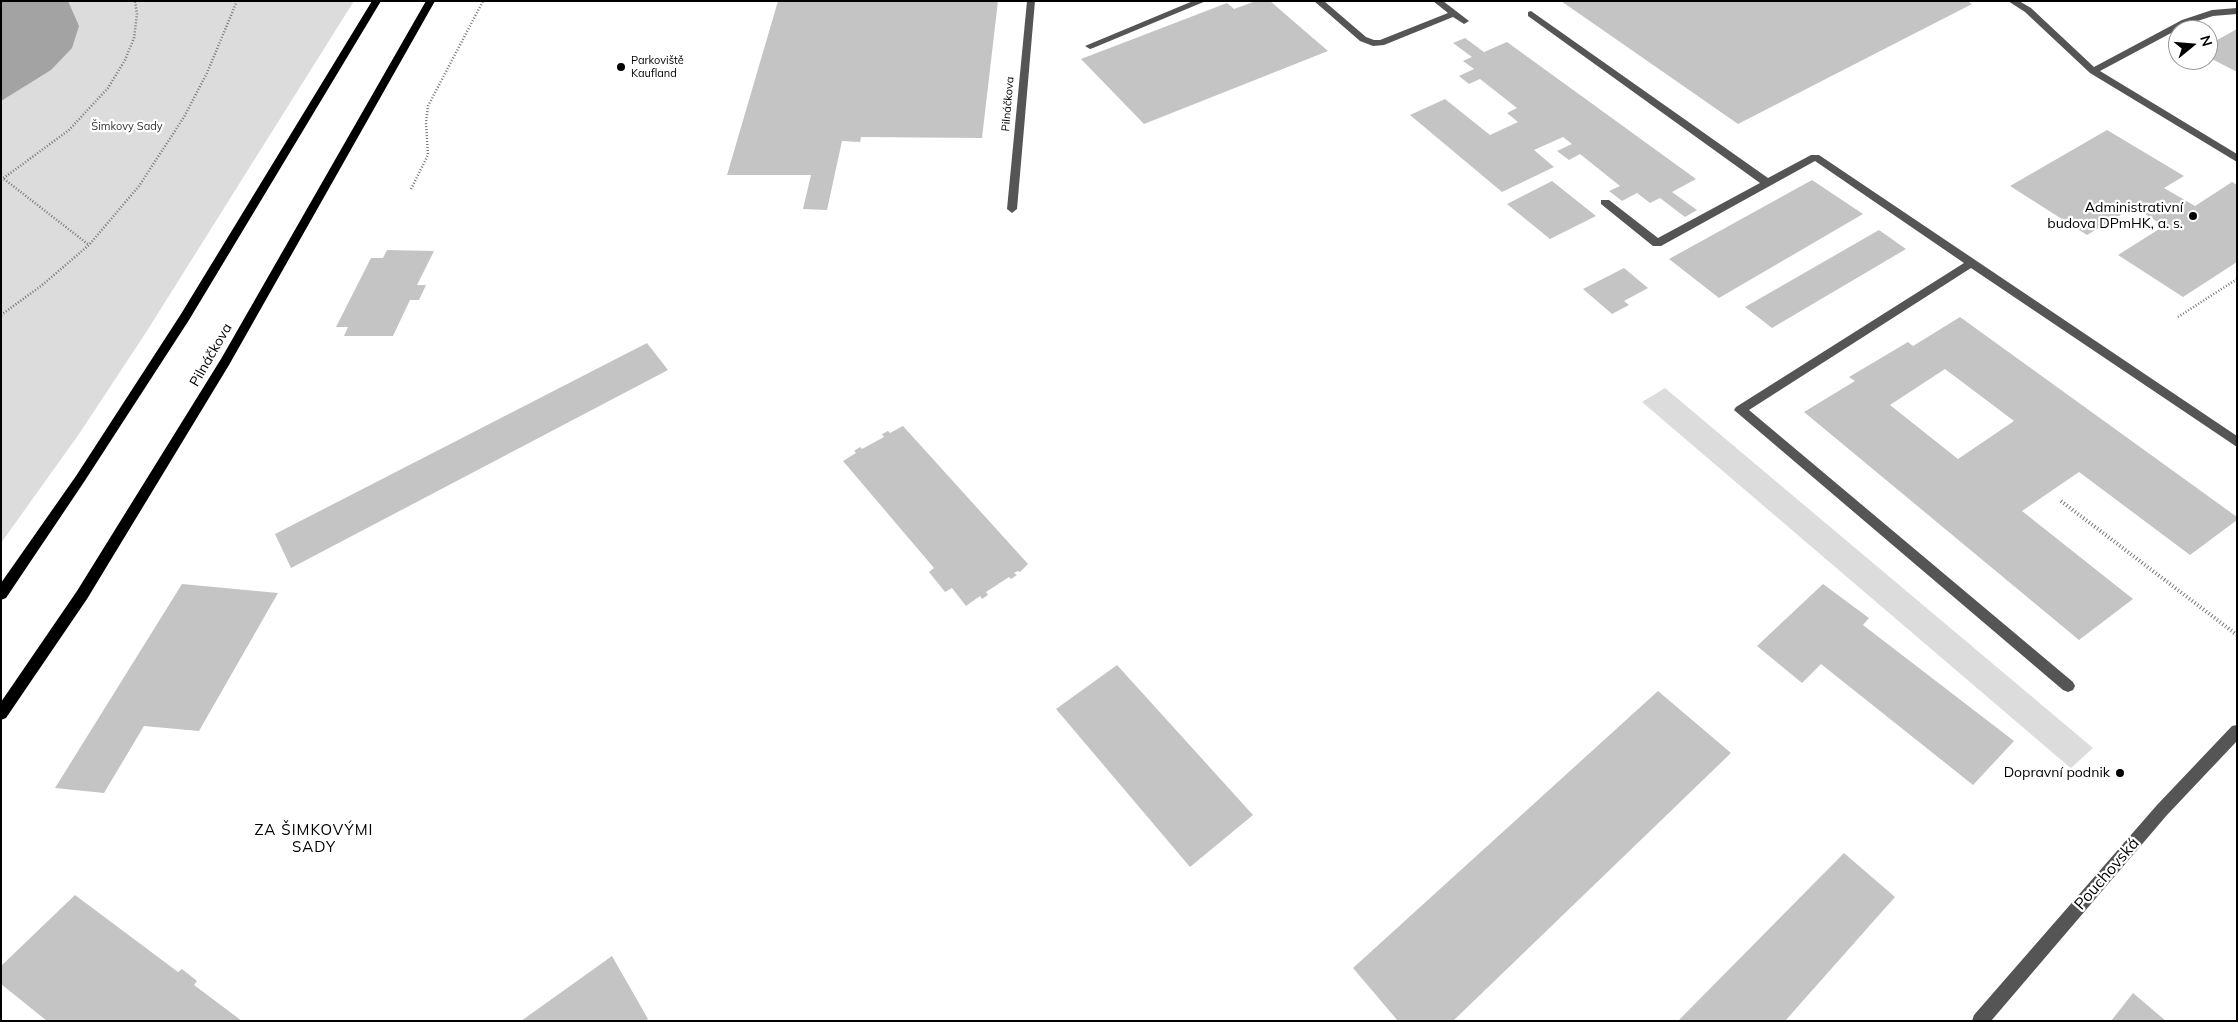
<!DOCTYPE html>
<html>
<head>
<meta charset="utf-8">
<style>
  body { margin:0 }
  #map { position:relative; width:2238px; height:1022px; overflow:hidden; background:#fff; font-family:Mulish,sans-serif }
  canvas { display:block }
  .frame { position:absolute; inset:0; border:2px solid #000; pointer-events:none }
  .north { position:absolute; left:2168px; top:20px; width:50px; height:50px; box-sizing:border-box; background:#fff; border:1px solid #999; border-radius:50%; rotate:73deg; font-size:14px; font-weight:700; line-height:20px; text-align:center; color:#000 }
  .north::after { content:''; display:block; margin:auto; width:18px; height:22px; background:#000; clip-path:polygon(50% 0,100% 100%,50% 72%,0 100%) }
</style>
</head>
<body>
<div id="map">
<canvas width="2238" height="1022"></canvas>
<div class="frame"></div>
<div class="north">N</div>
</div>
<script>
const context = document.querySelector('canvas').getContext('2d');
context.lineJoin = 'round';
function paint(path, color) {
  context.fillStyle = color;
  context.fill(path, 'evenodd');
}
function shape(rows) {
  const path = new Path2D();
  for (const r of rows) {
    path.moveTo(r[0], r[1]);
    for (let i = 2; i < r.length; i += 2) path.lineTo(r[i], r[i + 1]);
  }
  return path;
}
function trace(path, color, width, dash) {
  context.strokeStyle = color;
  context.lineWidth = width;
  context.lineCap = dash ? 'butt' : 'round';
  context.setLineDash(dash || []);
  context.stroke(path);
}
function write(font, color, halo, rows, align = 'center') {
  context.font = font + ' Mulish,sans-serif';
  context.lineWidth = 4.5;
  context.setLineDash([]);
  context.textBaseline = 'middle';
  context.strokeStyle = halo;
  context.fillStyle = color;
  for (const [text, x, y, turn = 0] of rows) {
    context.save();
    context.translate(x, y);
    context.rotate((+turn || 0) * Math.PI / 180);
    context.textAlign = isNaN(turn) ? turn : align;
    if (halo) context.strokeText(text, 0, 0);
    context.fillText(text, 0, 0);
    context.restore();
  }
}
paint(shape([
  [1,1,354,1,145,334,79,434,1,543],
  [1665,388,2093,748,2071,768,2067,765,1642,402]
]), '#dcdcdc');
paint(shape([
  [1,1,68,1,79,26,72,48,51,70,1,101]
]), '#a3a3a3');
paint(shape([
  [778,1,998,1,982,138,861,137,860,142,842,141,827,210,803,209,811,175,727,175],
  [1256,1,1270,1,1328,51,1144,124,1081,59,1227,3,1234,9],
  [1561,1,1967,1,1972,4,1738,124],
  [2237,29,2237,72,2208,57,2208,45],
  [1465,38,1484,52,1507,42,1696,179,1672,192,1697,210,1685,217,1660,198,1650,203,1637,193,1622,201,1609,191,1620,186,1580,154,1569,160,1557,151,1572,144,1563,137,1534,150,1554,167,1502,192,1410,115,1445,99,1490,135,1518,122,1507,113,1517,108,1480,79,1469,84,1459,76,1474,69,1463,61,1472,57,1453,43],
  [2107,130,2184,176,2164,188,2195,206,2232,182,2237,185,2237,262,2183,297,2118,255,2164,226,2134,207,2087,235,2010,186],
  [1812,180,1863,214,1719,298,1669,259],
  [1552,181,1596,216,1550,239,1507,204],
  [1879,230,1906,249,1772,328,1745,307],
  [387,250,434,251,417,285,426,285,419,300,410,300,393,336,344,336,348,327,336,327,371,258,383,258],
  [1624,268,1648,288,1624,301,1629,305,1612,314,1583,289],
  [1960,317,2237,517,2237,520,2190,555,2079,472,2022,511,2133,599,2079,640,1804,412,1855,381,1849,377,1908,342,1913,346],
  [1945,369,2014,421,1958,459,1890,405],
  [647,343,668,370,291,568,275,534],
  [903,426,1028,564,1020,572,1018,571,1014,573,1017,575,1011,579,1009,577,986,592,988,595,982,599,980,596,966,606,952,588,945,592,929,572,934,568,843,461,856,453,854,451,860,447,862,449,884,437,882,434,888,431,890,433],
  [182,584,278,593,199,731,144,726,104,793,55,788],
  [1823,584,1869,618,1863,625,2014,741,1973,785,1821,664,1802,683,1757,646],
  [1117,665,1253,815,1190,867,1056,709],
  [1658,691,1731,753,1453,1021,1398,1021,1353,968],
  [1844,853,1895,897,1785,1021,1678,1021],
  [75,895,178,972,182,969,197,981,194,985,242,1021,47,1021,1,984,1,966],
  [612,956,648,1019,645,1021,521,1021],
  [2133,993,2166,1021,2111,1021]
]), '#c4c4c4');
trace(shape([
  [4,179,89,245],
  [1,180,69,130,108,88,125,60,134,38,137,14,135,1],
  [411,189,428,155,426,123,428,106,483,1],
  [1,315,41,286,89,245,139,186,184,117,207,73,237,1],
  [2178,317,2237,279]
]), '#777', 2.5, [1, 2]);
trace(shape([
  [2061,501,2237,635]
]), '#777', 4, [1, 2.5]);
paint(shape([
  [1027,1,1035,1,1017,209,1012,213,1007,209,1027,1],
  [1193,1,1206,1,1093,48,1090,49,1085,46,1193,1],
  [1314,1,1324,1,1366,37,1374,40,1380,40,1448,13,1433,1,1443,1,1469,21,1464,24,1453,17,1384,45,1373,46,1360,41,1314,1],
  [2008,1,2019,1,2031,8,2094,67,2182,20,2212,10,2237,8,2237,14,2213,16,2188,24,2100,71,2237,154,2237,162,2090,73,2025,12,2008,1],
  [1531,11,1768,178,1811,155,1819,155,2237,436,2237,447,1971,268,1749,410,2073,682,2075,686,2073,690,2068,692,2063,690,1734,410,1736,407,1964,263,1815,161,1661,246,1653,246,1601,204,1601,200,1609,200,1658,238,1760,183,1528,16,1528,12,1531,11],
  [2237,725,2237,741,2167,815,1991,1021,1972,1021,1974,1015,2157,805,2232,726,2237,725]
]), '#555');
paint(shape([
  [372,1,381,1,189,320,84,482,6,598,1,600,1,583,76,476,181,314,372,1],
  [426,1,435,1,229,365,87,599,6,718,1,720,1,702,77,591,221,359,426,1]
]), '#000');
for (const [x, y, r, color] of [
  [621,67,5,"#000"],
  [2193,216,5,"#000"],
  [2120,773,5,"#000"]
]) {
  const dot = new Path2D();
  dot.arc(x, y, r, 0, 2 * Math.PI);
  context.fillStyle = color;
  context.fill(dot);
  trace(dot, '#fff', 2);
}
write('11px', '#000', '#fff', [
  ["Parkoviště",631,61],
  ["Kaufland",631,74]
], 'left');
write('11px', '#000', '#fff', [
  ["Pilnáčkova",1008,104,-85]
]);
write('11px', '#333', '#fff', [
  ["Šimkovy Sady",127,127]
]);
write('14px', '#000', '#fff', [
  ["Administrativní",2183,208],
  ["budova DPmHK, a. s.",2183,224],
  ["Dopravní podnik",2110,773]
], 'right');
write('14px', '#000', '#fff', [
  ["Pilnáčkova",211,355,-60]
]);
context.letterSpacing = '1px';
write('15px', '#000', '#fff', [
  ["ZA ŠIMKOVÝMI",314,830],
  ["SADY",314,847]
]);
context.letterSpacing = '0px';
write('16px', '#000', '#fff', [
  ["Pouchovská",2107,874,-49]
]);
</script>
</body>
</html>
